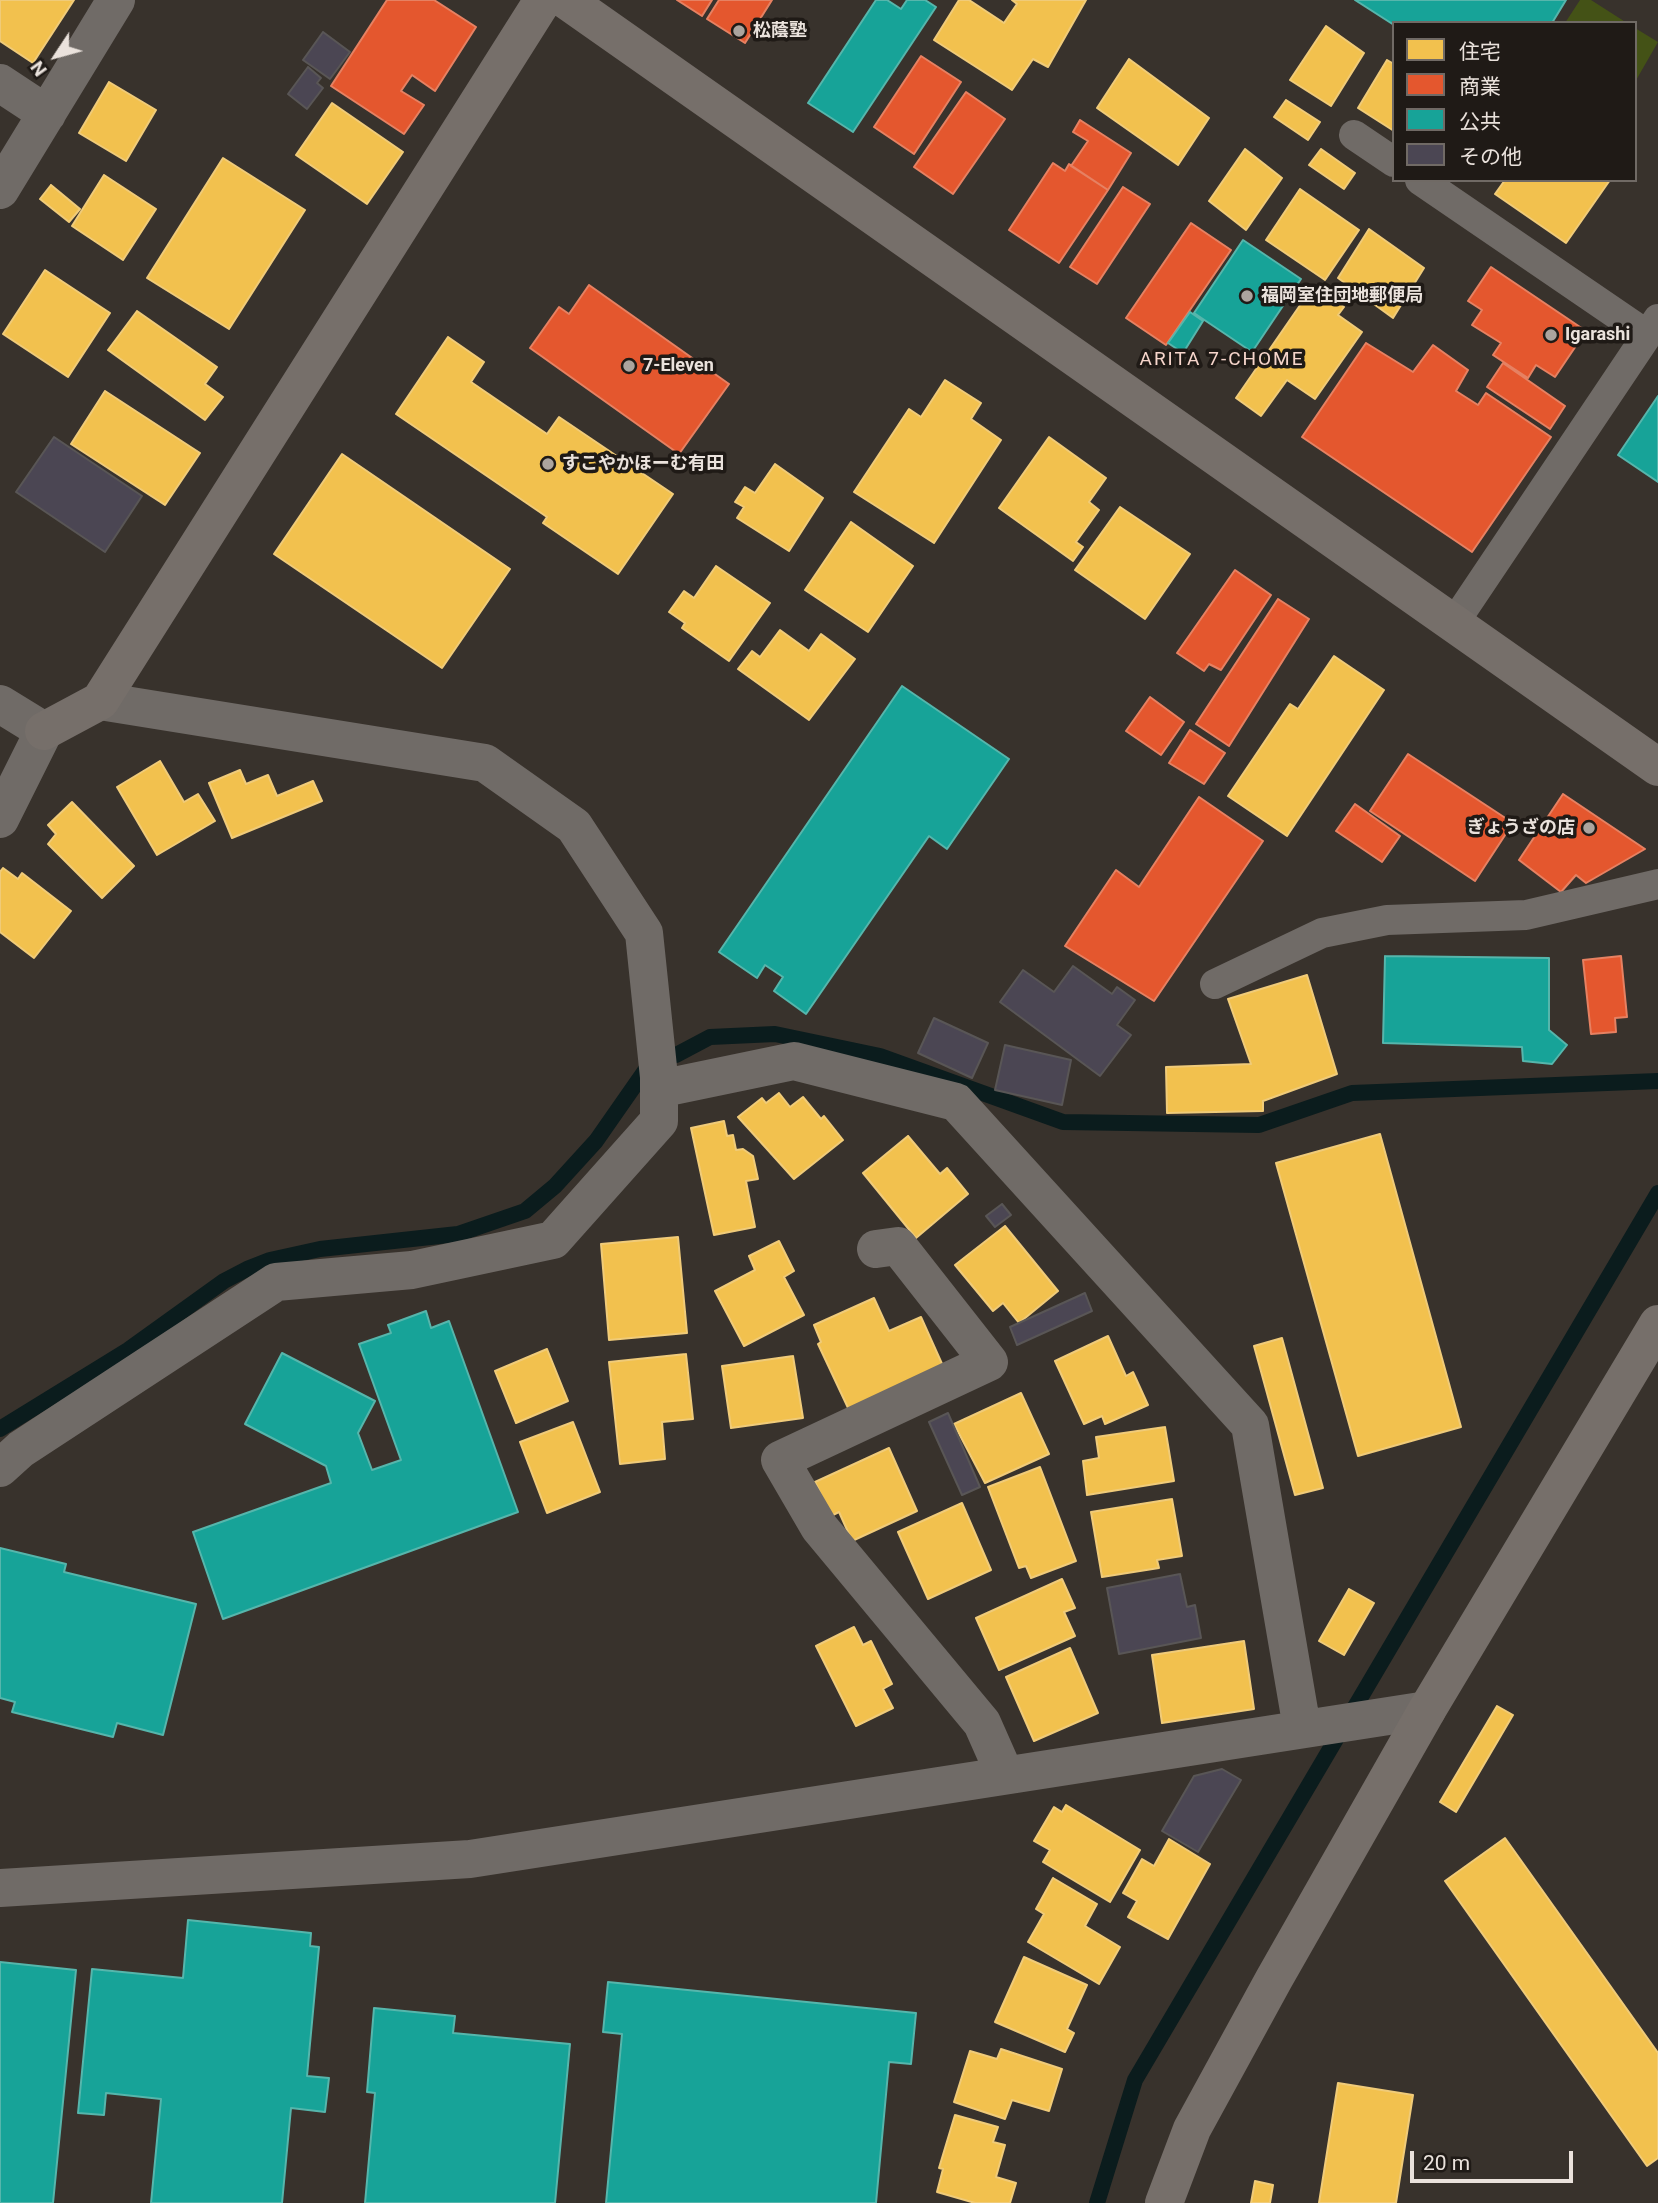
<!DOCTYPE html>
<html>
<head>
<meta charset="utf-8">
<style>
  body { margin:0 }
  #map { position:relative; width:1658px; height:2203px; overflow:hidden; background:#38322c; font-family:Roboto,"Noto Sans JP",sans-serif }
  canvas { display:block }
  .legend { position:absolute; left:1392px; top:21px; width:245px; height:161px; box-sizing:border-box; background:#1f1a16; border:2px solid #706a65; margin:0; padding:9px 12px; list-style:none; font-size:21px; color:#eae2dc }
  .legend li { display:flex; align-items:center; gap:14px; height:35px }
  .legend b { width:35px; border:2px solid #706a65 }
  .north { position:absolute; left:21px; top:21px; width:70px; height:70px; -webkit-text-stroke:5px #1f1a16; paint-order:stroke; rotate:234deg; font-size:19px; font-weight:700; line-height:28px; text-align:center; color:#eae2dc }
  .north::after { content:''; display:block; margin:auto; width:24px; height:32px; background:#eae2dc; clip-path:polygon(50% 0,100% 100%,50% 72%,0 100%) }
  .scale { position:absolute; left:1410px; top:2151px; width:163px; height:32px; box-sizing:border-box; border:4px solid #eae2dc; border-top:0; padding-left:9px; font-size:21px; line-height:24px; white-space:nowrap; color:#eae2dc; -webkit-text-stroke:5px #1f1a16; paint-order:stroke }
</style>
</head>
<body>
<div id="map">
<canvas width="1658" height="2203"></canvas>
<ul class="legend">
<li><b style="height:19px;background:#f2c14e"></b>住宅</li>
<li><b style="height:19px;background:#e4572e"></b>商業</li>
<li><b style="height:19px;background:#17a398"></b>公共</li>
<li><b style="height:19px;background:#4b4653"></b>その他</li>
</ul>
<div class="north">N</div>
<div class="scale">20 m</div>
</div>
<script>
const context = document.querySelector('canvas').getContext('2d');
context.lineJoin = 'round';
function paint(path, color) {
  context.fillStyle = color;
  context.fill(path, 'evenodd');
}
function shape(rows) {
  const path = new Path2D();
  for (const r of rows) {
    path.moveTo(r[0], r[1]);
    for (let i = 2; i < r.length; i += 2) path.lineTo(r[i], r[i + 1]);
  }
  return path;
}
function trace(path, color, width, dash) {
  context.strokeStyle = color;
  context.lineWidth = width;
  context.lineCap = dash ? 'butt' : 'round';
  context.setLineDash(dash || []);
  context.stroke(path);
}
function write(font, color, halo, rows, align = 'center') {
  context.font = font + ' Roboto,"Noto Sans JP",sans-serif';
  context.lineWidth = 7;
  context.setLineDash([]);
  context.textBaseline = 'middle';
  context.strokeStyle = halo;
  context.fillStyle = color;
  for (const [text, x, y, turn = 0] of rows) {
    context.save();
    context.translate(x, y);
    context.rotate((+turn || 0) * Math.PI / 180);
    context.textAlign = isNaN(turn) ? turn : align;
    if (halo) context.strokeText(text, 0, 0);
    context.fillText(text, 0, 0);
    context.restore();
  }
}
paint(shape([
  [1580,0,1591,0,1627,23,1565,23],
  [1635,28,1658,42,1635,82]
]), '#445216');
const homes = shape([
  [0,0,74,0,33,63,0,41,0,0],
  [959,0,969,0,1004,23,1017,4,1012,0,1086,0,1048,67,1033,59,1012,90,934,40,959,0],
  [1326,26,1364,53,1331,106,1290,80,1326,26],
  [1129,59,1209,118,1178,165,1097,108,1129,59],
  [1387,60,1394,64,1394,131,1358,108,1387,60],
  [109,82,156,110,126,161,79,133,109,82],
  [1286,100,1320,122,1308,140,1274,117,1286,100],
  [332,103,403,152,367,204,296,155,332,103],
  [1245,149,1282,178,1246,230,1209,201,1245,149],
  [1321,149,1355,173,1344,189,1309,165,1321,149],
  [223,158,305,210,229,329,147,278,223,158],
  [104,175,156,209,123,260,72,226,104,175],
  [1505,180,1610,180,1566,243,1495,194,1505,180],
  [51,185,80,209,69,222,40,199,51,185],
  [1300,189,1359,230,1325,280,1266,240,1300,189],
  [1369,229,1424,268,1393,318,1338,278,1369,229],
  [45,270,110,313,68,377,3,334,45,270],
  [1314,285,1344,307,1338,315,1362,332,1315,399,1287,380,1261,416,1236,398,1314,285],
  [137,311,217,367,205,384,223,397,205,420,108,350,137,311],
  [448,337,484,362,471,382,547,434,559,417,673,494,618,574,543,523,547,517,396,414,448,337],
  [945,380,981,403,971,419,1001,440,934,543,854,492,909,409,921,417,945,380],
  [105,391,200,453,165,505,71,444,105,391],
  [1049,437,1106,478,1089,502,1099,510,1076,542,1083,547,1073,561,999,508,1049,437],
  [342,454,510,569,442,668,274,554,342,454],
  [775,464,823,498,789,551,737,518,744,507,735,502,745,487,755,493,775,464],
  [1120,507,1190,554,1145,619,1075,570,1120,507],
  [851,522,913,566,868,632,805,590,851,522],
  [716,566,770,603,729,661,682,628,685,623,669,612,684,591,694,598,716,566],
  [780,630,809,651,821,634,855,659,809,720,738,669,752,651,760,657,780,630],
  [1334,656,1384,690,1287,836,1228,796,1290,704,1298,709,1334,656],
  [160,761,184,802,198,794,215,821,157,855,117,787,160,761],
  [240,770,246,784,268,775,277,796,313,781,322,801,232,838,209,783,240,770],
  [72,802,134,866,102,898,48,844,56,834,48,825,72,802],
  [3,868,18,879,22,873,71,911,34,958,0,932,0,872,3,868],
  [1307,975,1337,1074,1263,1101,1263,1111,1167,1113,1166,1067,1251,1064,1228,999,1307,975],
  [779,1093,790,1107,803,1097,821,1119,824,1116,843,1140,794,1179,738,1117,762,1098,766,1103,779,1093],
  [724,1121,727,1136,733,1135,736,1150,743,1149,753,1156,758,1179,746,1181,755,1227,714,1235,691,1128,724,1121],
  [1380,1134,1461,1427,1358,1456,1276,1163,1380,1134],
  [908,1136,940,1174,947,1168,968,1194,916,1238,863,1173,908,1136],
  [1005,1226,1058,1291,1019,1323,1003,1303,993,1311,955,1265,1005,1226],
  [678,1237,687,1333,609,1340,601,1244,678,1237],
  [779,1241,794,1271,784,1277,804,1315,744,1346,715,1291,755,1270,749,1256,779,1241],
  [874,1298,889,1331,921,1317,943,1366,849,1410,818,1344,821,1342,814,1325,874,1298],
  [1108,1336,1126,1376,1133,1372,1148,1405,1105,1424,1102,1416,1084,1424,1055,1361,1108,1336],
  [1282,1338,1323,1488,1295,1495,1254,1346,1282,1338],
  [547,1349,568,1401,516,1423,495,1371,547,1349],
  [686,1354,693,1419,662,1422,665,1459,620,1464,609,1362,686,1354],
  [793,1356,803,1418,731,1428,722,1366,793,1356],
  [1021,1393,1049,1454,985,1483,954,1424,1021,1393],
  [573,1422,600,1492,547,1513,520,1442,573,1422],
  [1165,1427,1174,1481,1087,1495,1083,1461,1099,1458,1096,1437,1165,1427],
  [889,1448,917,1511,852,1541,839,1512,831,1516,815,1482,889,1448],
  [1040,1467,1076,1561,1031,1578,1026,1566,1019,1568,988,1487,1040,1467],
  [1172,1499,1182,1556,1157,1560,1159,1568,1102,1577,1091,1512,1172,1499],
  [962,1503,991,1570,928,1599,898,1532,962,1503],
  [1062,1579,1075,1608,1064,1612,1075,1636,999,1670,976,1618,1062,1579],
  [1349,1589,1374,1603,1344,1655,1319,1641,1349,1589],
  [854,1627,863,1645,871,1641,892,1684,883,1689,893,1708,856,1726,816,1646,854,1627],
  [1244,1641,1254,1709,1162,1723,1152,1655,1244,1641],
  [1070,1648,1098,1713,1034,1741,1006,1677,1070,1648],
  [1497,1706,1513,1715,1456,1812,1440,1802,1497,1706],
  [1066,1805,1140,1850,1110,1902,1043,1862,1050,1850,1034,1841,1054,1807,1062,1812,1066,1805],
  [1505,1838,1658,2053,1658,2158,1647,2166,1445,1881,1505,1838],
  [1169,1839,1210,1864,1168,1939,1128,1917,1137,1901,1123,1893,1142,1859,1154,1866,1169,1839],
  [1053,1878,1097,1904,1085,1926,1120,1947,1099,1984,1028,1942,1044,1914,1036,1909,1053,1878],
  [1024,1957,1087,1985,1067,2029,1074,2033,1065,2052,995,2022,1024,1957],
  [1001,2049,1062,2069,1049,2111,1012,2100,1005,2119,954,2102,970,2051,997,2059,1001,2049],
  [1338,2083,1413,2095,1396,2203,1319,2203,1338,2083],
  [955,2115,998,2127,993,2142,1005,2145,996,2177,1016,2183,1010,2203,975,2203,937,2192,943,2169,939,2168,955,2115],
  [1255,2181,1273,2185,1270,2203,1251,2203,1255,2181]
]);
paint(homes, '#f2c14e');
trace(homes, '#f0cb79', 2);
const shops = shape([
  [387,0,434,0,476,27,435,91,412,75,401,91,424,105,404,134,331,86,387,0],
  [677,0,712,0,702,16,677,0],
  [719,0,772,0,745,43,707,19,719,0],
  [921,56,961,82,914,154,874,127,921,56],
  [966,92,1005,119,953,194,914,167,966,92],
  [1080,120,1131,153,1108,190,1071,166,1088,141,1073,132,1080,120],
  [1053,163,1065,171,1069,164,1108,190,1059,263,1009,230,1053,163],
  [1123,187,1150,204,1097,284,1070,267,1123,187],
  [1191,223,1231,250,1166,345,1126,318,1191,223],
  [1491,267,1586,331,1555,377,1536,365,1528,378,1493,355,1501,343,1472,325,1482,310,1468,301,1491,267],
  [589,285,729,384,679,454,530,348,559,307,569,314,589,285],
  [1366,343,1413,372,1433,345,1468,370,1456,391,1478,405,1486,393,1551,437,1472,552,1302,437,1366,343],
  [1503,363,1565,406,1550,429,1487,387,1503,363],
  [1235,570,1271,595,1221,670,1209,664,1204,671,1177,653,1235,570],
  [1278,599,1309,619,1229,746,1196,724,1278,599],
  [1150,697,1184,722,1161,755,1126,731,1150,697],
  [1190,730,1225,753,1204,784,1169,763,1190,730],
  [1408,754,1513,823,1475,881,1370,811,1408,754],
  [1563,794,1645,849,1586,883,1576,875,1561,892,1519,860,1563,794],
  [1199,797,1263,841,1154,1001,1065,946,1116,870,1139,887,1199,797],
  [1355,804,1400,836,1382,862,1336,831,1355,804],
  [1621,956,1627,1017,1615,1018,1616,1032,1591,1034,1583,960,1621,956]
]);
paint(shops, '#e4572e');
trace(shops, '#e68162', 2);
const public = shape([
  [876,0,887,0,901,9,907,0,925,0,936,7,853,132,808,103,876,0],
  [1355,0,1566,0,1552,23,1394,25,1355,0],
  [1243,240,1301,279,1252,352,1194,313,1243,240],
  [1190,312,1203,321,1183,353,1168,343,1190,312],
  [1658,396,1658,482,1618,455,1658,396],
  [902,686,1009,759,947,849,929,836,806,1014,774,991,783,977,765,965,757,978,719,952,902,686],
  [1385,956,1549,958,1549,1030,1567,1045,1552,1064,1523,1061,1522,1047,1383,1043,1385,956],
  [426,1311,431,1328,449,1321,518,1512,223,1619,193,1532,331,1483,326,1466,245,1424,282,1353,375,1401,358,1433,372,1470,401,1460,359,1344,391,1333,388,1325,426,1311],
  [0,1548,66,1564,64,1572,196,1604,163,1735,117,1723,113,1737,12,1712,15,1702,0,1698,0,1548],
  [188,1920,311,1933,310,1946,319,1947,307,2076,329,2078,325,2112,291,2108,282,2203,151,2203,161,2099,106,2093,104,2115,78,2113,92,1969,183,1978,188,1920],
  [0,1962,76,1970,53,2203,0,2203,0,1962],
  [608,1982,916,2013,911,2064,889,2062,876,2203,606,2203,622,2034,603,2032,608,1982],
  [374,2008,455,2016,453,2033,570,2044,555,2203,365,2203,375,2093,367,2092,374,2008]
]);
paint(public, '#17a398');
trace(public, '#56b6ac', 2);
trace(shape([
  [0,1429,128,1350,224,1281,247,1269,270,1260,320,1249,458,1234,525,1211,555,1186,596,1141,656,1055,676,1055,710,1037,775,1034,880,1056,1063,1122,1259,1125,1352,1093,1658,1081],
  [1097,2203,1135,2080,1658,1193]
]), '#0b1c1d', 16);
const building = shape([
  [323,32,350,52,330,79,303,60,323,32],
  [308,67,321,78,317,83,323,88,307,109,288,94,308,67],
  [54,437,142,496,105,552,16,492,54,437],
  [1073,966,1112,994,1117,987,1135,1000,1117,1025,1131,1035,1100,1076,1000,1002,1023,970,1054,992,1073,966],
  [934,1018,988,1043,972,1078,918,1053,934,1018],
  [1005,1045,1071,1060,1062,1105,995,1090,1005,1045],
  [1002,1204,1011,1215,995,1227,986,1216,1002,1204],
  [1085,1293,1092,1311,1017,1345,1010,1327,1085,1293],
  [948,1413,980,1487,962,1495,929,1422,948,1413],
  [1180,1574,1187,1607,1195,1605,1201,1638,1119,1654,1107,1588,1180,1574],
  [1222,1769,1241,1780,1198,1852,1162,1831,1194,1776,1222,1769]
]);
paint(building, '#4b4653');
trace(building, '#595656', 2);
trace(shape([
  [1354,135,1394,162],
  [1420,180,1647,335],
  [1454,623,1658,319],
  [1215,984,1322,933,1387,920,1526,915,1658,884]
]), '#706b67', 30);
trace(shape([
  [0,83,47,114],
  [0,190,116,0],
  [0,704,44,731,0,819],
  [659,1089,794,1061,956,1102,1250,1425,1302,1728],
  [876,1249,898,1246,989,1362,780,1460,819,1527,982,1723,1005,1775],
  [0,1468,21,1449,276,1282,412,1270,553,1240,659,1121,659,1077,644,933,574,826,485,763,100,701],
  [0,1888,470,1859,1427,1710]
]), '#706b67', 38);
trace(shape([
  [566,0,1658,767],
  [44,731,100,701,543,0],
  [1164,2203,1192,2129,1274,1979,1427,1710,1658,1324]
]), '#766f6a', 38);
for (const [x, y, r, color] of [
  [739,31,7,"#aca49e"],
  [1247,296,7,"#aca49e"],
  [1551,335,7,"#aca49e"],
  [629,366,7,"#aca49e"],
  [548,464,7,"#aca49e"],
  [1589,828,7,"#aca49e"]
]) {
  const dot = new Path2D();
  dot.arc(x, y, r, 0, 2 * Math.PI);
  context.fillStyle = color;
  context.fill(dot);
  trace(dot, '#1f1a16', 2.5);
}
write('bold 18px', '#eae2dc', '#1f1a16', [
  ["松蔭塾",753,31],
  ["福岡室住団地郵便局",1261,296],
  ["Igarashi",1565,335],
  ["7-Eleven",643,366],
  ["すこやかほーむ有田",562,464],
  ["ぎょうざの店",1575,828,"right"]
], 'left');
context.letterSpacing = '2px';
write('19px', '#f6d5cb', '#1f1a16', [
  ["ARITA 7-CHOME",1222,360]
]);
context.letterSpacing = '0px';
</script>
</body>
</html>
